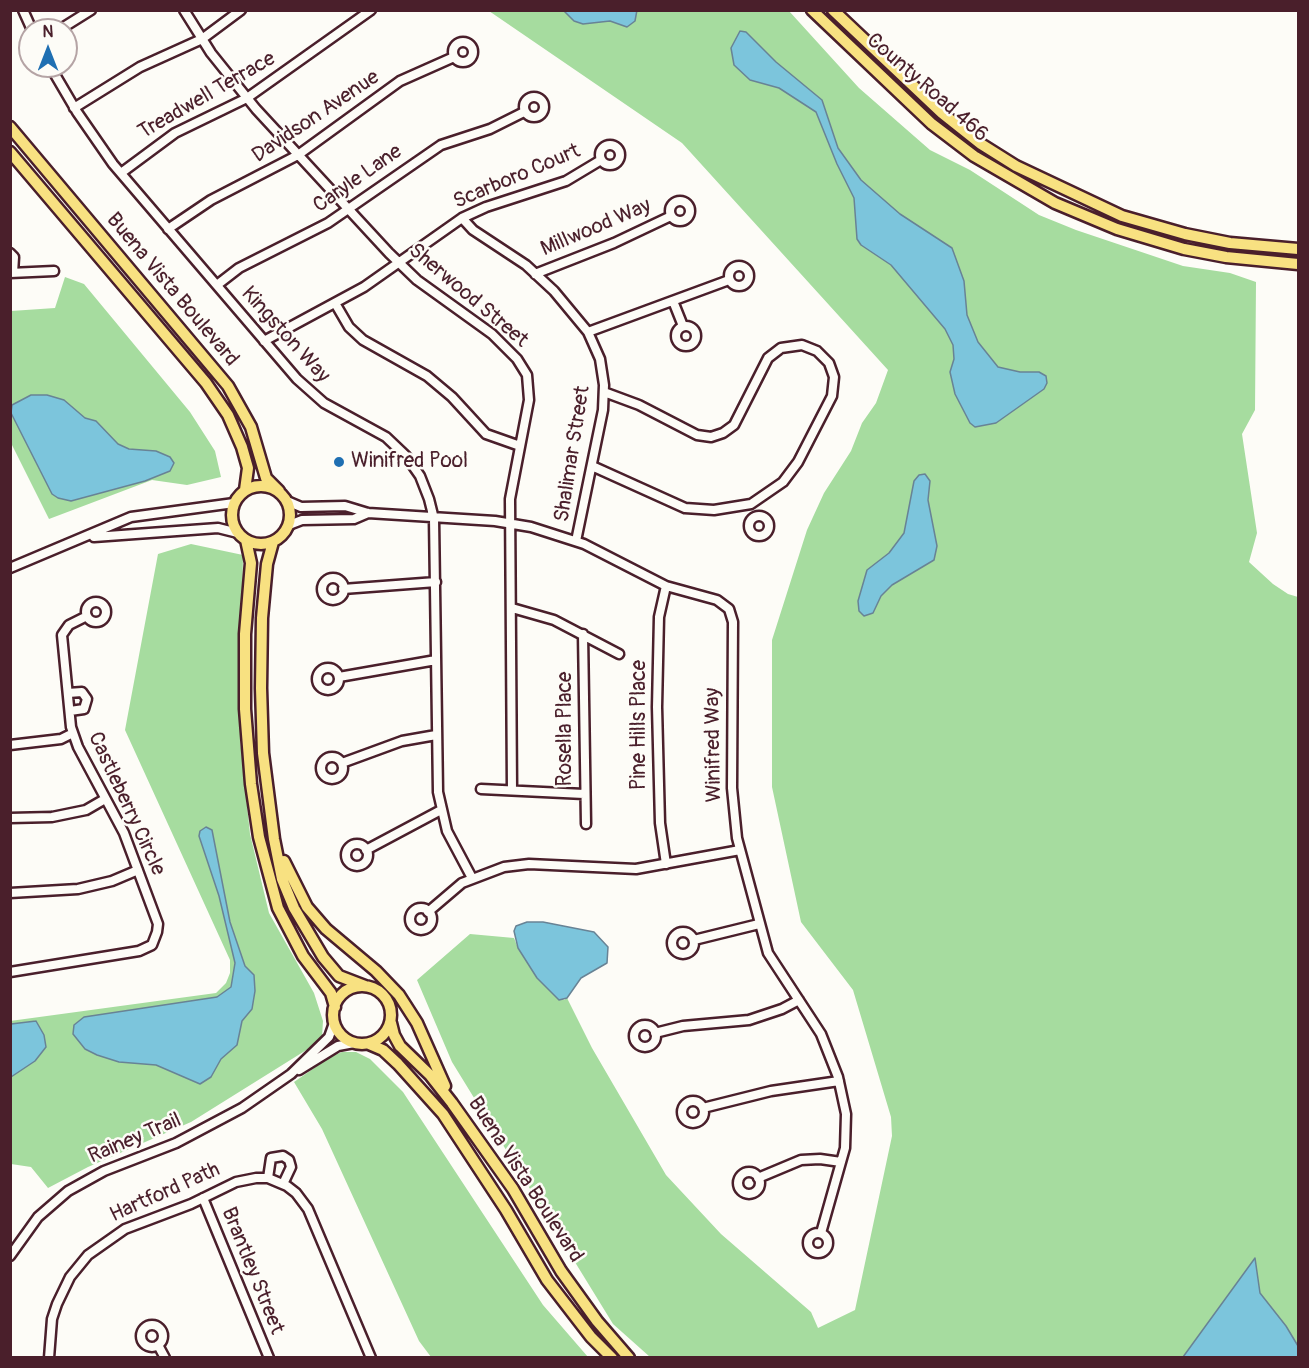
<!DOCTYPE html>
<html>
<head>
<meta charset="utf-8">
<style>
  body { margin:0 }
  #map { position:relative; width:1309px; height:1368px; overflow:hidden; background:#fdfcf7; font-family:Pangolin,sans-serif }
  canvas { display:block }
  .frame { position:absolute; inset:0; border:12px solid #4a1f2b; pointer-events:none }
  .north { position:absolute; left:18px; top:18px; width:60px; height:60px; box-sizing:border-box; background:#fdfcf7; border:2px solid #b5a4a5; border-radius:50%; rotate:0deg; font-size:16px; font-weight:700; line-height:24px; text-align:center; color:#4a1f2b }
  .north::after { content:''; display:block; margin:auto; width:21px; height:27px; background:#1f6fb2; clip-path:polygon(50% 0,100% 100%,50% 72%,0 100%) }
</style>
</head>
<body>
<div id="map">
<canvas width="1309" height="1368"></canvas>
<div class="frame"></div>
<div class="north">N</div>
</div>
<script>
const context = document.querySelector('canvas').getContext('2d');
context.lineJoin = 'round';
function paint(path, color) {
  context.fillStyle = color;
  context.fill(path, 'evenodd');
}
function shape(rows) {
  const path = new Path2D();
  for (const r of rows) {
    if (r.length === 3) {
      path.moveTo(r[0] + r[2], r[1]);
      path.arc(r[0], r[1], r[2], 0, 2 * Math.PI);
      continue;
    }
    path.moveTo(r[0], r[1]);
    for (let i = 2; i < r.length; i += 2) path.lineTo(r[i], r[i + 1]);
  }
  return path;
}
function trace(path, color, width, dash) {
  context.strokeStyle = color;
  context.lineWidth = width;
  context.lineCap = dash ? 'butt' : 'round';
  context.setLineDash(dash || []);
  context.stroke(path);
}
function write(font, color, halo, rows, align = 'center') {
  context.font = font + ' Pangolin,sans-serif';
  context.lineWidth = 5;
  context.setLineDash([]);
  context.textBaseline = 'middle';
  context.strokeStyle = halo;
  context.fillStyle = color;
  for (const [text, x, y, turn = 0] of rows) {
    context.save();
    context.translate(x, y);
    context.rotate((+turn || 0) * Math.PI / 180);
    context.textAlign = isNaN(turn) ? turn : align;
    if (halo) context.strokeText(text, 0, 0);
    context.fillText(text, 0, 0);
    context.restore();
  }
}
paint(shape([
  [489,11,789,11,859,88,930,150,970,170,1039,215,1076,230,1183,266,1230,273,1256,282,1255,410,1242,434,1257,533,1249,562,1273,584,1288,594,1298,597,1298,1357,650,1357,613,1324,452,1062,417,980,470,934,514,938,518,948,564,1000,567,998,592,1048,666,1175,721,1234,811,1312,818,1328,855,1310,892,1136,891,1117,853,990,801,922,772,787,772,640,807,530,824,493,851,451,862,423,876,403,888,370,682,143],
  [65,277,84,284,190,412,215,451,221,477,187,485,152,480,49,519,11,443,11,311,55,308],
  [191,544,243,555,240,739,250,834,269,913,314,993,323,1021,322,1037,308,1049,191,1122,88,1167,48,1188,31,1167,11,1164,10,1021,216,993,226,983,230,973,230,960,125,730,158,554],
  [342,1052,356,1052,370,1059,403,1092,543,1305,588,1357,431,1357,419,1341,322,1129,294,1082,330,1057]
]), '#a6dc9f');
const water = shape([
  [637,10,635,21,627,27,610,21,583,24,574,21,564,11,637,10],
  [740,31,746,32,776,62,822,100,838,148,861,180,900,214,952,248,964,281,967,315,978,342,998,367,1020,372,1039,372,1046,376,1047,383,1044,389,996,423,975,427,970,423,955,394,950,372,954,359,953,345,945,329,891,265,861,245,857,239,854,198,837,164,816,112,779,88,750,80,734,65,731,48,740,31],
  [31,395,47,395,64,400,85,418,96,421,118,444,129,449,156,451,170,457,174,463,170,471,145,481,71,501,58,498,52,494,11,413,12,405,31,395],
  [925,474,930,481,928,500,937,546,934,560,892,585,881,596,873,613,864,616,859,611,858,601,867,570,889,553,904,533,914,481,919,475,925,474],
  [206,827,212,830,230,922,245,966,254,975,255,991,252,1009,242,1021,237,1045,221,1059,211,1077,200,1084,156,1065,119,1062,97,1055,85,1049,73,1034,74,1025,84,1017,217,997,231,987,235,963,219,896,199,836,200,831,206,827],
  [527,922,543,922,594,932,608,947,607,963,581,978,567,998,559,1000,537,978,518,948,514,931,516,926,527,922],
  [36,1021,44,1035,46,1047,35,1061,11,1077,11,1024,36,1021],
  [1255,1258,1260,1293,1286,1326,1298,1346,1298,1357,1183,1357,1255,1258]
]);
paint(water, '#7cc5dc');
trace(water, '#688395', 1.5);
const minor = shape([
  [23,10,32,30],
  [184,10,211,53,256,109,389,253,417,280,492,334,517,359,527,375,529,400,510,499,512,790],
  [59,30,91,10],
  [463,52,10],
  [50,66,77,112,113,164,297,379,324,403,386,437,406,456,420,476,429,499,434,519,438,792,447,831,472,878],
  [534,107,10],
  [74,108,140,67,202,39,241,10],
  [610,155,10],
  [121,173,175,133,247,98,371,10],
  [680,211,10],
  [462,218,473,230,526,265,554,291,588,332,600,359,604,385,603,410,576,541],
  [168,229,211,200,298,155,400,81,454,57],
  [10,253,14,257,13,273],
  [739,276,10],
  [10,273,54,271],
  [535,274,614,243,671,216],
  [217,285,239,268,328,223,441,145,490,129,524,112],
  [673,301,683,326],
  [335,303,349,327,363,340,427,376,452,397,486,434,520,446],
  [686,336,10],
  [588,332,729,280],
  [264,341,364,287,462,218,486,207,566,181,601,160],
  [592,466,685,508,714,510,751,504,783,482,798,462,832,396,834,377,829,363,817,351,802,345,781,348,768,358,734,425,723,433,711,437,697,435,639,405,604,392],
  [287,501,301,507,345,506,368,513,495,521,531,527,584,544,666,586,717,600,729,609,733,622,732,788,737,838,768,953,821,1034,838,1077,846,1114,845,1148,821,1233],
  [759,526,10],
  [289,525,302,520,354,519,368,513],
  [94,537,218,528,238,533],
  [10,568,131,517,234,503],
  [333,589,11],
  [666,586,659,617,657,707,660,823,666,864],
  [343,589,436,582],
  [96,612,10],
  [512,608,554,620,619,654],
  [583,634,586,824],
  [328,679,11],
  [339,677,436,660],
  [68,693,82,692,87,699,84,709,70,711],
  [10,745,61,739,73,733],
  [332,768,11],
  [342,763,402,741,436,735],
  [481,789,584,794],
  [10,818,52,817,86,810,105,799],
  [357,855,11],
  [366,850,441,810],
  [10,893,78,889,112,881,138,870],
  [421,919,11],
  [428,912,462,883,504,867,529,864,636,869,740,850],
  [683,943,11],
  [694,940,759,924],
  [10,972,139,951,152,945,157,932,158,924,124,833,78,747,71,727,62,635,69,625,87,616],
  [645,1036,11],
  [655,1033,683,1026,749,1020,782,1009,799,1000],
  [299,1070,338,1046,354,1043],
  [693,1112,11],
  [703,1108,771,1091,839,1081],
  [749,1183,11],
  [268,1178,271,1158,283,1156,289,1160,291,1167,283,1184],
  [758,1178,801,1160,820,1159,841,1162],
  [203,1198,269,1358],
  [818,1243,10],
  [10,1256,38,1217,68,1191,104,1171,176,1143,242,1108,291,1074,329,1037,334,1023],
  [152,1336,11],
  [158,1345,165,1358],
  [49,1358,52,1319,57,1304,70,1277,88,1255,125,1229,191,1204,236,1182,256,1178,268,1178,287,1186,296,1193,308,1209,371,1358]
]);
const major = shape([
  [812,10,932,124,974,156,1055,203,1117,229,1184,249,1226,257,1298,264],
  [833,10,942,113,981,144,1016,166,1122,216,1185,234,1230,243,1298,249],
  [10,127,228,386,251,427,266,478,279,491],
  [10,152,206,383,228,415,242,447,248,468,245,490],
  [261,515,29],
  [246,540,251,563,245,634,245,709,251,784,259,837,278,908,303,956,331,993,335,1007],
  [273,542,267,564,262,618,261,688,263,753,274,839,282,879,294,908,323,957,339,976,365,986],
  [284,861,307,907,326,929,376,971,399,995,417,1023,445,1086],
  [362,1015,29],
  [391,1023,394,1035,400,1046,430,1075,452,1103,513,1189,561,1271,597,1321,629,1358],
  [369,1044,383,1050,398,1064,443,1114,506,1210,547,1280,591,1337,612,1358]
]);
trace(minor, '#4a1f2b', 13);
trace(major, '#4a1f2b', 15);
trace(minor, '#fdfcf7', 8);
trace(major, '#f8e181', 10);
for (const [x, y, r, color] of [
  [339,462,6,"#1f6fb2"]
]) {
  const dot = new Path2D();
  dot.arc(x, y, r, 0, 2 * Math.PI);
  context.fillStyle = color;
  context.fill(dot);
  trace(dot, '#fdfcf7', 2);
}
write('21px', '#4a1f2b', '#fdfcf7', [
  ["County Road 466",927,88,41],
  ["Treadwell Terrace",207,96,-30],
  ["Davidson Avenue",316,117,-34],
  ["Scarboro Court",517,177,-23],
  ["Caryle Lane",358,179,-35],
  ["Millwood Way",596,228,-23],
  ["Buena Vista Boulevard",172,290,50],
  ["Sherwood Street",468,296,40],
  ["Kingston Way",285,335,48],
  ["Shalimar Street",573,454,-81],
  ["Pine Hills Place",640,725,-90],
  ["Rosella Place",566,729,-90],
  ["Winifred Way",714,745,-91],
  ["Castleberry Circle",126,804,65],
  ["Rainey Trail",135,1139,-23],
  ["Buena Vista Boulevard",525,1180,57],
  ["Hartford Path",165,1193,-24],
  ["Brantley Street",252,1271,68]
]);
write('21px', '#4a1f2b', '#fdfcf7', [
  ["Winifred Pool",351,462]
], 'left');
</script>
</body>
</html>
